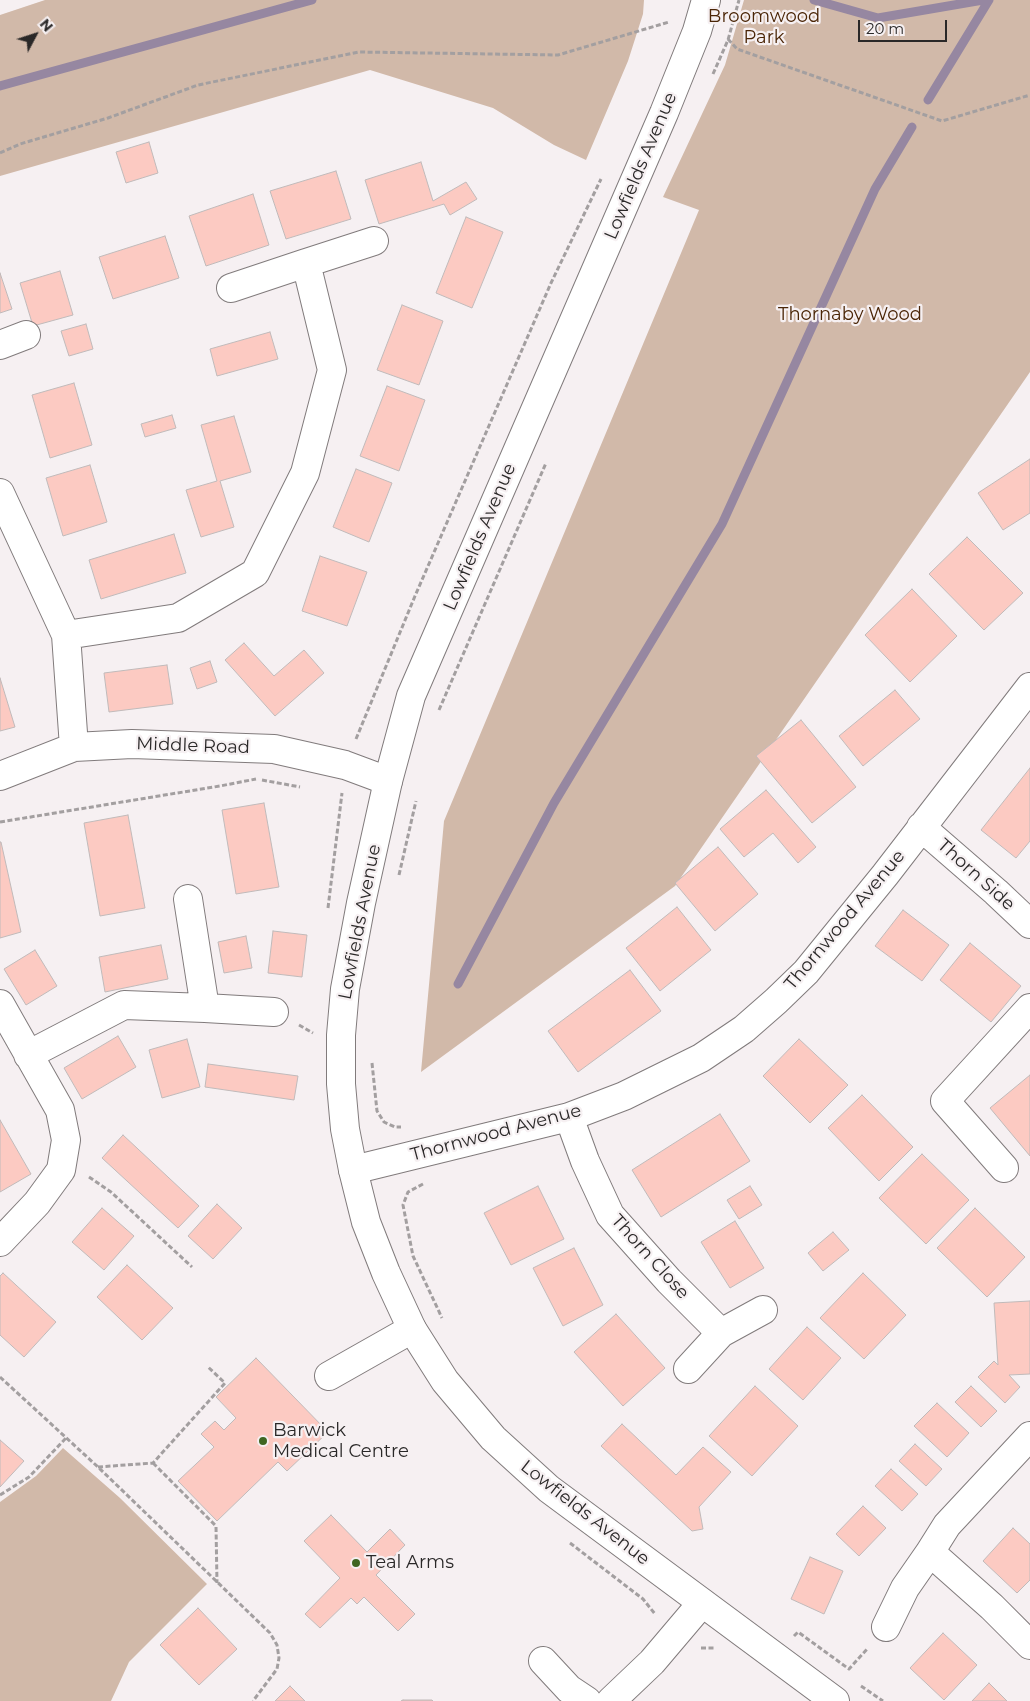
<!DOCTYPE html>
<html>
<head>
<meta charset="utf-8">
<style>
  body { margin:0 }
  #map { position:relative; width:1030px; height:1701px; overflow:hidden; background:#f6f0f2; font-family:Montserrat,sans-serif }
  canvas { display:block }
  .north { position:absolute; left:10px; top:10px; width:50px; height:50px; -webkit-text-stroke:4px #f6f0f2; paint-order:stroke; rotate:50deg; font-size:14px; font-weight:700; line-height:20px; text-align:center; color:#2a2828 }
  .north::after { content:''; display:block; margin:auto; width:18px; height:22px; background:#2a2828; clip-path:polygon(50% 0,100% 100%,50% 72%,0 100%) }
  .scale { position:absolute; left:858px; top:20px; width:89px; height:22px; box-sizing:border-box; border:2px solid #2a2828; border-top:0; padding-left:6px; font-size:15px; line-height:18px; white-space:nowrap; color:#2a2828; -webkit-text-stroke:4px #f6f0f2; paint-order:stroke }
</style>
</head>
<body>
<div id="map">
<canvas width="1030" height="1701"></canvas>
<div class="north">N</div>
<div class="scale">20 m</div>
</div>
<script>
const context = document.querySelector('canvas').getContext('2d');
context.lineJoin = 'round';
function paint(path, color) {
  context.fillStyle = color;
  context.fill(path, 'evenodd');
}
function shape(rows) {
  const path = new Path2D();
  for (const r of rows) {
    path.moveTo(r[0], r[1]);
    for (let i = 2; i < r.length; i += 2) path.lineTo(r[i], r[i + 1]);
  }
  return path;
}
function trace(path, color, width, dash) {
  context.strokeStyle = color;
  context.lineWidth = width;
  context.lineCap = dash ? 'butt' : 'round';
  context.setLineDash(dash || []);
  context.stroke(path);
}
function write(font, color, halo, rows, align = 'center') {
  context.font = font + ' Montserrat,sans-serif';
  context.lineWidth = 4.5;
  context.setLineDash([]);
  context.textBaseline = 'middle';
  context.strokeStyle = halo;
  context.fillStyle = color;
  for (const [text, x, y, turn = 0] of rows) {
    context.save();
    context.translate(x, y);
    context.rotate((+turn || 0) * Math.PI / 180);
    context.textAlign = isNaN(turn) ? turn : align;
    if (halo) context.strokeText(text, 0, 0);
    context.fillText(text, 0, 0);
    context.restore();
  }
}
paint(shape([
  [45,0,644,0,643,14,628,61,586,160,554,145,493,108,370,70,0,176,0,15],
  [744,0,1030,0,1030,372,675,886,421,1072,444,821,699,210,663,197,725,65],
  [63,1448,120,1498,207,1584,129,1662,111,1701,0,1701,0,1502,36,1476]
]), '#d1b9a9');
trace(shape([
  [814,0,878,18,983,0],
  [0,86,312,0],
  [928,100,989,0],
  [458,984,554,803,722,524,875,189,912,127]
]), '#9687a1', 9);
const building = shape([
  [149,142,158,173,126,183,116,152,149,142],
  [421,162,433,201,466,182,477,199,450,215,444,204,379,224,365,180,421,162],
  [336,171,351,219,286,239,270,191,336,171],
  [253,194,269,245,206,266,189,216,253,194],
  [466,217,503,232,472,308,436,293,466,217],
  [165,236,179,278,113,299,99,257,165,236],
  [60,271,73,315,33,326,20,283,60,271],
  [0,273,12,309,0,313,0,273],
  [402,305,443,321,419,385,377,370,402,305],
  [86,324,93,349,69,356,61,331,86,324],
  [270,332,278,359,217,376,210,349,270,332],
  [74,383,92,445,50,458,32,395,74,383],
  [387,386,425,400,399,471,360,456,387,386],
  [172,415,176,428,145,437,141,424,172,415],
  [234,416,251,472,220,481,234,527,201,537,186,490,217,481,201,425,234,416],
  [1030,459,1030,513,1003,530,978,493,1030,459],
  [90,465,107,522,63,536,46,478,90,465],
  [356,469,392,483,369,542,333,527,356,469],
  [174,534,186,573,101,599,89,560,174,534],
  [967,537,1023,593,984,630,929,574,967,537],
  [320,556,367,572,347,626,302,611,320,556],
  [912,589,957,636,910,682,865,635,912,589],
  [244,643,274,676,304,650,324,673,275,716,225,660,244,643],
  [210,661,217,682,197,689,190,668,210,661],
  [167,665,173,704,109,712,104,673,167,665],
  [0,678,15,727,0,731,0,678],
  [895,690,920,719,863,766,839,736,895,690],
  [801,720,856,787,812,823,756,756,801,720],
  [1030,768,1030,841,1016,858,981,830,1030,768],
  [766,790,816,847,798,863,773,833,744,857,720,829,766,790],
  [264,803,279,887,236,894,222,810,264,803],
  [128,815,145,908,100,916,84,823,128,815],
  [0,842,1,842,21,932,0,938,0,842],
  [718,847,758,894,715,931,675,883,718,847],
  [677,907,711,950,660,991,626,948,677,907],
  [903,910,949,945,922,981,875,946,903,910],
  [273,931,307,935,302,977,268,973,273,931],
  [246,936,252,968,224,973,218,942,246,936],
  [970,943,1021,986,991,1022,940,980,970,943],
  [161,945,168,979,105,992,99,957,161,945],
  [35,950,57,986,26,1005,4,969,35,950],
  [630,970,661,1011,578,1072,548,1031,630,970],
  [118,1036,136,1067,82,1099,64,1068,118,1036],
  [187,1039,200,1087,162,1098,149,1050,187,1039],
  [799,1039,848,1085,810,1123,763,1076,799,1039],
  [208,1064,298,1076,294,1100,205,1087,208,1064],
  [1030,1075,1030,1156,990,1108,1030,1075],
  [862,1095,913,1147,879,1181,828,1128,862,1095],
  [720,1114,750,1161,661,1217,632,1170,720,1114],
  [0,1120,31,1174,0,1192,0,1120],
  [123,1135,199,1206,178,1228,102,1158,123,1135],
  [922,1154,969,1200,926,1244,879,1198,922,1154],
  [538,1186,564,1239,511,1265,484,1213,538,1186],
  [750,1186,762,1205,739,1219,727,1200,750,1186],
  [217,1204,242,1228,213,1259,188,1236,217,1204],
  [102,1208,134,1236,104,1270,72,1242,102,1208],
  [975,1208,1025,1257,987,1297,937,1248,975,1208],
  [735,1221,764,1268,730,1288,701,1242,735,1221],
  [833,1232,849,1250,823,1271,808,1253,833,1232],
  [574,1248,603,1305,563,1326,533,1268,574,1248],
  [127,1265,173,1308,142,1340,97,1297,127,1265],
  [3,1273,56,1322,24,1357,0,1335,0,1276,3,1273],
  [863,1273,906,1315,864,1359,820,1318,863,1273],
  [1030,1301,1030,1374,1009,1375,1020,1387,1005,1403,978,1377,994,1361,998,1365,994,1303,1030,1301],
  [616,1314,665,1368,623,1406,574,1352,616,1314],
  [807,1327,841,1358,803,1400,769,1369,807,1327],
  [256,1358,328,1432,287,1471,278,1462,217,1521,178,1481,214,1447,201,1434,215,1421,224,1430,236,1418,216,1397,256,1358],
  [755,1386,798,1426,752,1476,709,1436,755,1386],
  [971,1386,997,1411,981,1427,955,1402,971,1386],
  [937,1403,969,1433,947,1457,914,1426,937,1403],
  [622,1424,676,1475,703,1447,731,1472,699,1507,703,1529,692,1531,601,1446,622,1424],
  [0,1440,24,1461,0,1487,0,1440],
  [915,1444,942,1469,926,1486,899,1461,915,1444],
  [891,1469,918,1494,902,1511,875,1486,891,1469],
  [863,1506,886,1528,859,1556,836,1534,863,1506],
  [331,1515,367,1552,390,1529,405,1545,376,1575,415,1614,398,1631,364,1597,357,1604,351,1598,320,1628,305,1614,340,1578,304,1541,331,1515],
  [1013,1528,1030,1544,1030,1580,1017,1593,983,1561,1013,1528],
  [810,1557,843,1571,824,1614,791,1599,810,1557],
  [198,1608,237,1649,199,1685,160,1645,198,1608],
  [943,1633,977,1665,944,1700,910,1668,943,1633],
  [989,1683,1007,1701,972,1701,989,1683],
  [290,1686,305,1701,275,1701,290,1686],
  [403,1700,432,1700,433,1701,401,1701,403,1700]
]);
paint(building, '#fccac2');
trace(building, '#c0baba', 1);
const minor = shape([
  [306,263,374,241],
  [0,345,26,335],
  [0,493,66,635,74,747],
  [66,635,178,618,255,573,305,473,332,370,306,263,231,288],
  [0,776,74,747,132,744,274,749,345,765,388,781],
  [921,827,996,892,1030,924],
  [0,1004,60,1110,66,1140,61,1170,37,1203,0,1242],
  [205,1008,274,1012],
  [28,1055,124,1005,205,1008,188,899],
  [569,1117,585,1161,610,1215,669,1281,721,1333,688,1369],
  [1004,1168,945,1101,1030,1008],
  [353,1170,569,1117,624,1096,701,1058,744,1029,776,1001,806,972,885,875,1030,687],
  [721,1333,763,1310],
  [329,1376,412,1329],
  [1030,1436,947,1525,930,1552,992,1607,1030,1645],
  [886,1627,905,1588,930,1552],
  [543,1661,569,1689,587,1701],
  [611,1701,652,1662,702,1603]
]);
const tertiary = shape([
  [706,0,697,31,664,113,411,696,388,781,361,903,345,989,341,1035,341,1084,345,1129,353,1170,366,1222,386,1273,412,1329,445,1381,493,1438,549,1489,835,1701]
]);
trace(minor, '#817b7c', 30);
trace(tertiary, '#817b7c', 30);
trace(shape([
  [728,39,737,49,942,121,1030,95],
  [713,74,728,40,739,0],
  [0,153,20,144,108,118,198,85,359,52,558,55,669,22],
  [439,710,546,463],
  [356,739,415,596,551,283,601,179],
  [262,780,300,787],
  [0,822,220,786,256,779],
  [399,875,416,801],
  [328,908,342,793],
  [299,1025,313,1033],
  [372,1063,377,1111,384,1122,395,1127,401,1127],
  [89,1177,111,1192,192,1267],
  [423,1184,408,1192,403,1205,413,1256,442,1318],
  [0,1377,98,1467,270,1633,277,1645,279,1658,277,1669,253,1701],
  [153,1463,216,1526,217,1583],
  [98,1467,153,1463,225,1383,208,1367],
  [0,1495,29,1477,66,1438],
  [570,1543,643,1599,655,1614],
  [794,1636,798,1632,849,1669,868,1648],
  [701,1648,715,1648],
  [861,1686,883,1701]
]), '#a39fa0', 3, [5, 2.5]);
trace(minor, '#fff', 28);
trace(tertiary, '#fff', 28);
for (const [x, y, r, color] of [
  [263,1441,5,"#3f6621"],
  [356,1563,5,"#3f6621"]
]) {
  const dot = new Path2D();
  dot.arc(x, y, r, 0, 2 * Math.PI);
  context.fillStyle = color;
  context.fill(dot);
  trace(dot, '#f6f0f2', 2);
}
write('18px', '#4a2506', '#f6f0f2', [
  ["Broomwood",764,17],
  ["Park",764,38],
  ["Thornaby Wood",850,315]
]);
write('18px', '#2a2828', '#f6f0f2', [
  ["Lowfields Avenue",641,166,-67],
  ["Lowfields Avenue",480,537,-67],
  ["Middle Road",193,746,2],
  ["Thorn Side",976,875,42],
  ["Thornwood Avenue",845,920,-50],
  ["Lowfields Avenue",360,922,-79],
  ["Thornwood Avenue",496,1133,-15],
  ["Thorn Close",650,1257,48],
  ["Lowfields Avenue",585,1513,38]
]);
write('18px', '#2a2828', '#f6f0f2', [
  ["Barwick",273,1431],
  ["Medical Centre",273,1452],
  ["Teal Arms",366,1563]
], 'left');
</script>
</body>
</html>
